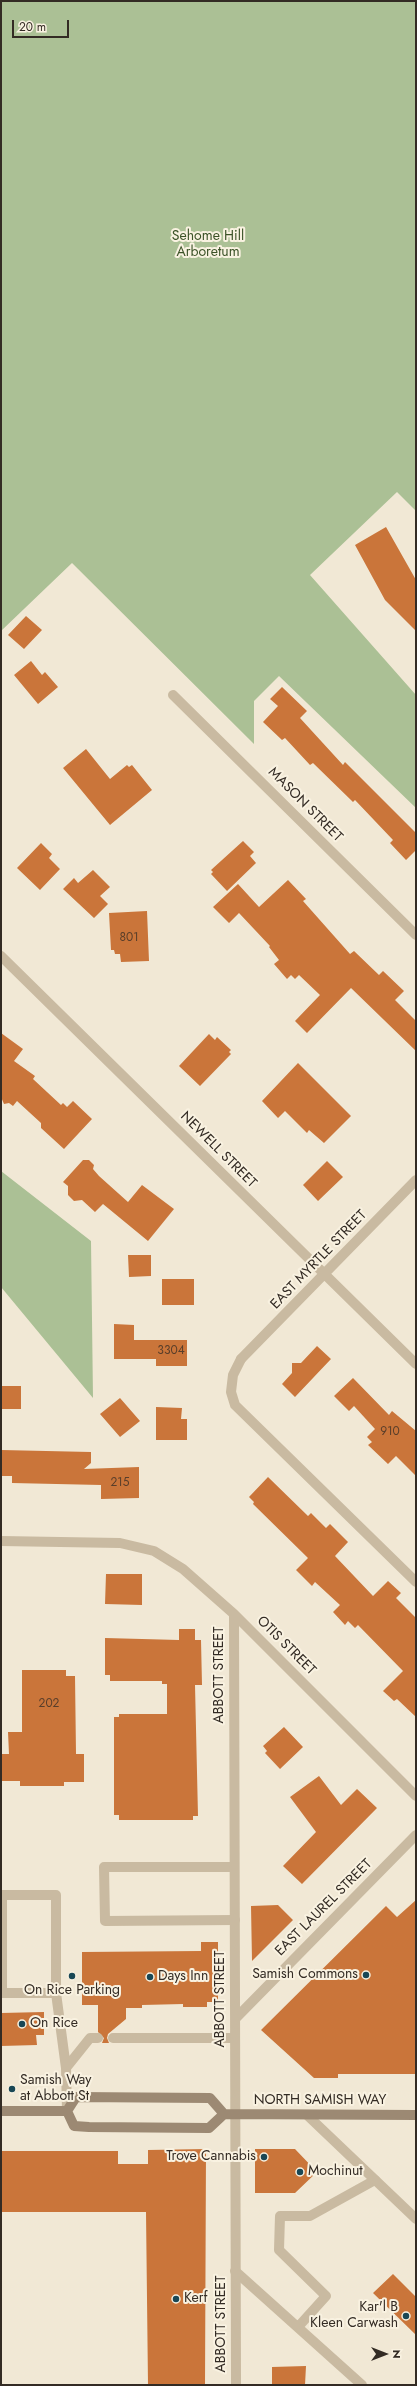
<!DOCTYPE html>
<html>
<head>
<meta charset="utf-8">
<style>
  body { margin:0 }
  #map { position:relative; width:417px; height:2386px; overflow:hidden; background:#f1e8d5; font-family:Jost,sans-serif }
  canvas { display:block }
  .frame { position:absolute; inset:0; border:2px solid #332b24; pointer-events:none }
  .north { position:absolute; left:365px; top:2334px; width:40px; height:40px; -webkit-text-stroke:3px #f9f2e1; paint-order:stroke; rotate:90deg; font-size:11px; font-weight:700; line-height:16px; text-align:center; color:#332b24 }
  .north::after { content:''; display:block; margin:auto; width:14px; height:18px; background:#332b24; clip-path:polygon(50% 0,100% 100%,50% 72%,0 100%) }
  .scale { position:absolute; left:12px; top:20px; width:57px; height:18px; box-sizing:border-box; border:2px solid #332b24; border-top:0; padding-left:5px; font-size:12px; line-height:14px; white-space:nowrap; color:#332b24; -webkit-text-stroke:3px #f9f2e1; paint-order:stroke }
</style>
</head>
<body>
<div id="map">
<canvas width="417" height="2386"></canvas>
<div class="frame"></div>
<div class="north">N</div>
<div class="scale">20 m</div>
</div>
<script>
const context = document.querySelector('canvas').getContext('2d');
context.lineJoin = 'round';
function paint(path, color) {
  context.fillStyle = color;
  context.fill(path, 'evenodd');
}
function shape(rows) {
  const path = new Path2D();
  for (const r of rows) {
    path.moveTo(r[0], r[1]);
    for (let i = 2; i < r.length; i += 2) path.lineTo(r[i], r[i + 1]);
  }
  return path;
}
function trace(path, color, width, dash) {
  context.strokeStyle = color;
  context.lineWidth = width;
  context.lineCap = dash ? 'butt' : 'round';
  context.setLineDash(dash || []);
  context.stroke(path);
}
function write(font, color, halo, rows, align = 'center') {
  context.font = font + ' Jost,sans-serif';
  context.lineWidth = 4;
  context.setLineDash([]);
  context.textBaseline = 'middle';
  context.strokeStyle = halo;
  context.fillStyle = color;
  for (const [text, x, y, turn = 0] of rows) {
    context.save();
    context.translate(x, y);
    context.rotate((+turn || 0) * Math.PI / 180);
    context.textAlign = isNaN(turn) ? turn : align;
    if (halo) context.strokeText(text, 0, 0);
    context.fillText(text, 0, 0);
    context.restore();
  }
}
paint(shape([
  [1,1,416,1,416,511,397,492,310,575,416,695,416,808,279,676,254,701,254,744,72,563,1,631],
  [1,1171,91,1241,93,1398,1,1287]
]), '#abc095');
paint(shape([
  [386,527,416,580,416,631,385,600,355,545],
  [26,616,42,630,24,649,8,635],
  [31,661,42,675,45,672,58,687,38,704,14,675],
  [282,687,307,711,300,718,343,765,345,762,416,833,416,850,406,860,390,843,393,840,355,800,353,802,313,763,310,765,285,738,282,740,263,722,278,706,270,699],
  [86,749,110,779,127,765,129,767,132,765,152,790,110,825,63,768],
  [243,841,254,852,250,856,256,863,227,891,211,874,213,872,211,870],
  [41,843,52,854,49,858,60,869,40,890,17,868],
  [93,870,110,887,100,896,108,904,94,918,63,889,74,878,78,883],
  [288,880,306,899,303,901,350,954,354,951,379,975,383,971,404,991,395,1000,416,1021,416,1051,351,988,307,1033,295,1021,320,995,299,975,295,979,291,975,287,979,274,964,279,960,269,947,270,946,239,913,229,923,213,907,238,884,259,907],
  [147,911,149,961,121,962,120,954,115,954,114,950,111,950,109,913],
  [1,1033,23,1049,14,1061,35,1076,33,1079,61,1105,63,1103,67,1107,73,1101,92,1119,64,1149,41,1128,41,1123,17,1101,13,1106,9,1103,4,1104,1,1097],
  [209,1034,215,1040,217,1037,231,1050,229,1052,231,1054,200,1086,179,1066],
  [298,1063,351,1116,324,1143,309,1130,307,1133,285,1111,278,1118,262,1101],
  [83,1160,89,1160,94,1165,93,1169,99,1176,128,1202,142,1185,174,1209,148,1241,103,1204,95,1212,82,1200,74,1201,68,1195,68,1186,63,1182],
  [327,1161,343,1177,318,1201,303,1185],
  [128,1255,151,1255,151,1276,129,1277],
  [162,1279,194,1279,194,1305,162,1305],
  [114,1324,134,1325,134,1340,187,1340,187,1366,156,1366,156,1359,114,1359],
  [317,1346,331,1359,295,1397,282,1384,292,1373,292,1363,301,1363],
  [353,1378,389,1415,392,1411,416,1431,416,1476,396,1456,388,1464,368,1445,372,1442,367,1437,375,1429,354,1406,349,1411,334,1396],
  [1,1386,21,1386,21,1409,1,1409],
  [120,1398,140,1421,120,1437,100,1414],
  [156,1407,182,1408,181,1419,187,1419,187,1440,156,1440],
  [1,1450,91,1452,91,1463,84,1469,139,1467,139,1498,101,1499,101,1485,12,1483,12,1476,1,1476],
  [268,1477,308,1516,311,1513,326,1528,330,1524,348,1542,335,1556,373,1596,388,1581,401,1593,396,1598,416,1618,416,1717,397,1699,394,1701,383,1691,403,1671,358,1625,355,1628,348,1621,345,1625,333,1612,340,1605,315,1582,312,1586,296,1570,308,1558,253,1504,254,1502,249,1497],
  [106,1574,142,1574,142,1605,105,1604],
  [179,1629,195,1629,195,1640,201,1640,202,1685,195,1685,198,1816,193,1816,193,1820,119,1820,119,1815,114,1815,114,1717,119,1717,119,1714,167,1714,167,1684,162,1684,162,1681,110,1681,110,1675,105,1675,105,1638,179,1640],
  [22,1670,66,1670,66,1676,75,1676,76,1754,84,1754,84,1782,64,1782,64,1786,20,1786,20,1781,2,1781,2,1754,9,1754,8,1732,22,1732],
  [284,1727,303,1747,280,1769,265,1753,267,1751,263,1746],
  [319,1776,341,1805,357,1789,377,1808,302,1884,283,1866,316,1832,290,1797],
  [416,1900,416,2074,338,2074,338,2078,314,2078,261,2030,386,1906,397,1917],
  [278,1905,293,1920,252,1961,251,1906],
  [201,1942,218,1942,218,2002,207,2002,207,2007,183,2007,183,2004,142,2005,142,2008,126,2008,126,2019,108,2034,107,2038,109,2043,102,2043,104,2038,98,2032,98,2005,82,2005,82,1952,201,1951],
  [44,2012,44,2035,36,2035,37,2045,1,2046,1,2013],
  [206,2149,205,2385,148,2385,146,2212,1,2212,1,2151,118,2151,118,2164,148,2164,148,2150],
  [255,2149,295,2149,317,2172,295,2193,255,2193],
  [393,2274,416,2297,416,2335,373,2293],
  [306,2366,305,2385,272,2385,272,2367]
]), '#ca753a');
trace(shape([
  [241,1359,233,1375,231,1392,235,1405,416,1582],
  [234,1867,104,1867,105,1921,235,1920],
  [56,1993,2,1993,2,1895,56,1895,56,1993,66,2068,67,2111],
  [113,2038,235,2038],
  [66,2068,90,2038,98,2038],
  [235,2271,362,2385],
  [298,2327,326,2296,279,2250,280,2216,310,2216,375,2180]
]), '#c9baa1', 10);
trace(shape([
  [173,695,416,935],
  [1,956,416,1364],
  [241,1359,416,1180],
  [1,1541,120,1543,154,1551,183,1569,234,1614,416,1796],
  [234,1614,236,2385],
  [235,2019,416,1835],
  [307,2115,416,2219]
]), '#c9baa1', 10);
trace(shape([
  [1,2111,67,2111],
  [67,2111,74,2126,89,2127,209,2128,224,2114,416,2115],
  [67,2111,76,2097,210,2098,224,2114]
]), '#9c8973', 10);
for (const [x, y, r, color] of [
  [366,1975,4,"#194755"],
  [72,1976,4,"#194755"],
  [150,1977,4,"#194755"],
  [22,2024,4,"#194755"],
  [12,2089,4,"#194755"],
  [264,2157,4,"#194755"],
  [300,2172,4,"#194755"],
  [176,2299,4,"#194755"],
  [406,2316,4,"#194755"]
]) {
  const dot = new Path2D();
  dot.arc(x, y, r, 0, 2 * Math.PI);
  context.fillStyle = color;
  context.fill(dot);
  trace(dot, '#f9f2e1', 1.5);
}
write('12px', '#593e2a', null, [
  ["801",129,938],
  ["3304",171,1351],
  ["910",390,1432],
  ["215",120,1483],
  ["202",49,1704]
]);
write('14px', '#3b5227', '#f9f2e1', [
  ["Sehome Hill",208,237],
  ["Arboretum",208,253]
]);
write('14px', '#332b24', '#f9f2e1', [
  ["MASON STREET",305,805,45],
  ["NEWELL STREET",218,1150,45],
  ["EAST MYRTLE STREET",319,1260,-46],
  ["OTIS STREET",286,1646,45],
  ["ABBOTT STREET",220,1675,-90],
  ["EAST LAUREL STREET",324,1908,-45],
  ["ABBOTT STREET",221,1999,-90],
  ["NORTH SAMISH WAY",320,2101],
  ["ABBOTT STREET",222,2324,-90]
]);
write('14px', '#332b24', '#f9f2e1', [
  ["Samish Commons",358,1975,"right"],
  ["Days Inn",158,1977],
  ["On Rice Parking",72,1991,"center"],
  ["On Rice",30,2024],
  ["Samish Way",20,2081],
  ["at Abbott St",20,2097],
  ["Trove Cannabis",256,2157,"right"],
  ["Mochinut",308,2172],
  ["Kerf",184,2299],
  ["Kar'l B",398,2308,"right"],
  ["Kleen Carwash",398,2324,"right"]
], 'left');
</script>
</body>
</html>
